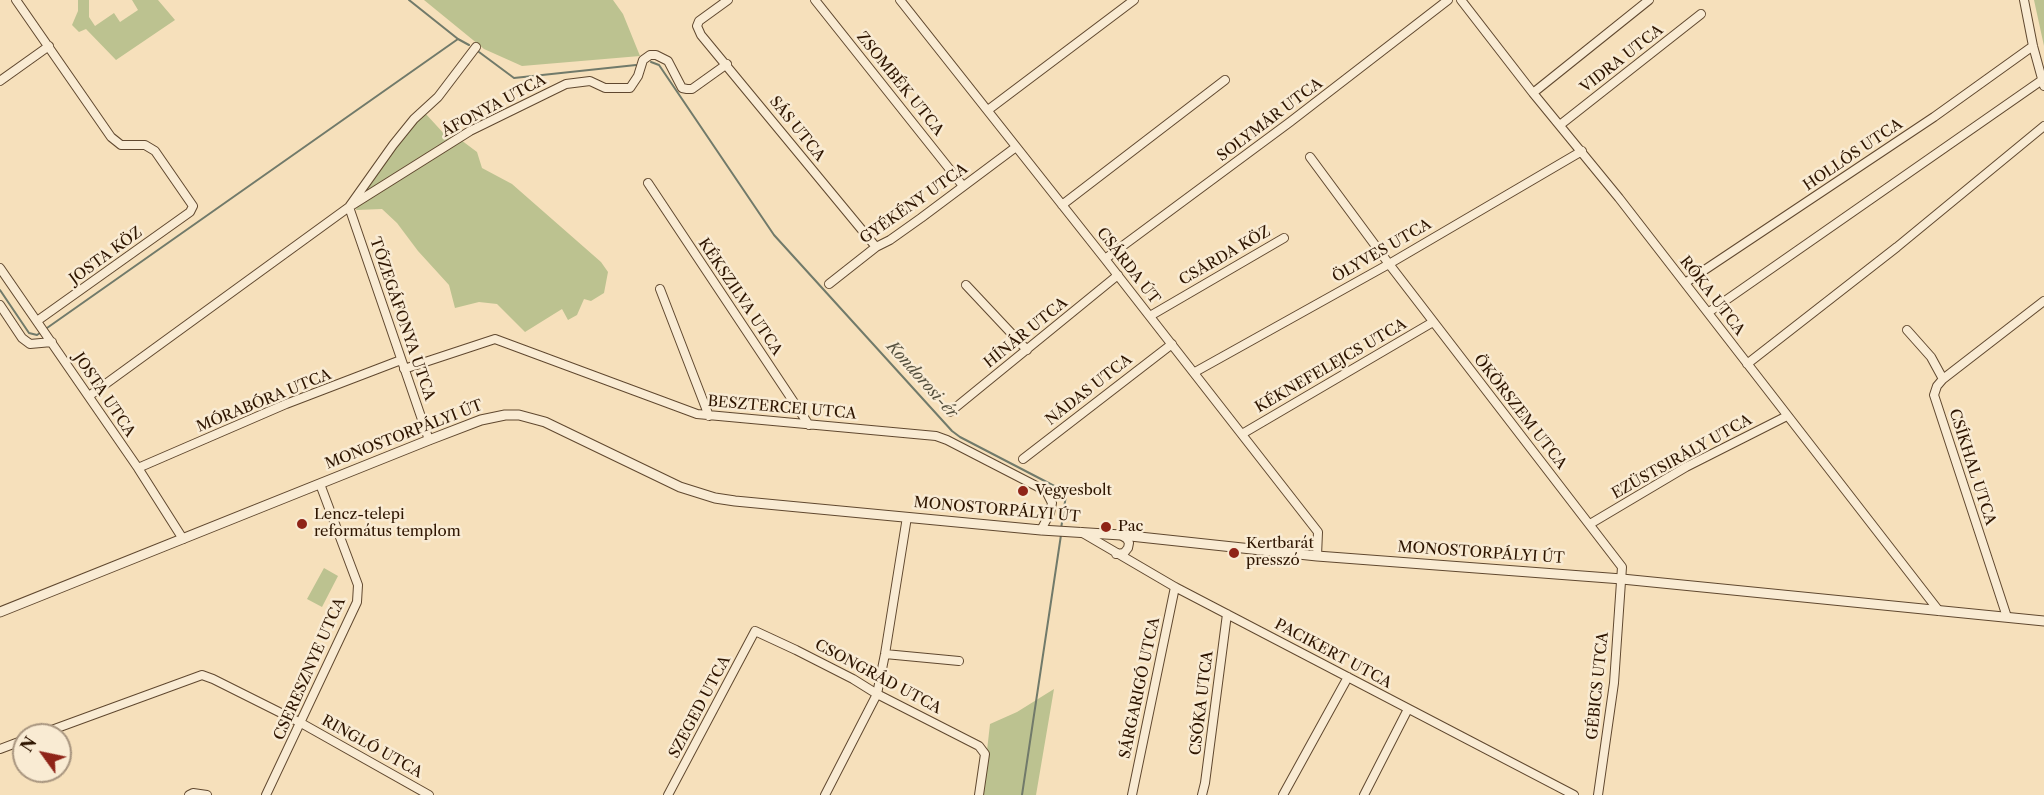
<!DOCTYPE html>
<html>
<head>
<meta charset="utf-8">
<style>
  body { margin:0 }
  #map { position:relative; width:2044px; height:795px; overflow:hidden; background:#f6e0bb; font-family:"Libre Caslon Text",serif }
  canvas { display:block }
  .north { position:absolute; left:12px; top:723px; width:60px; height:60px; box-sizing:border-box; background:#f9ebd3; border:2px solid #a8957f; border-radius:50%; rotate:303deg; font-size:16px; font-weight:700; line-height:24px; text-align:center; color:#2e1500 }
  .north::after { content:''; display:block; margin:auto; width:21px; height:27px; background:#8f2418; clip-path:polygon(50% 0,100% 100%,50% 72%,0 100%) }
</style>
</head>
<body>
<div id="map">
<canvas width="2044" height="795"></canvas>
<div class="north">N</div>
</div>
<script>
const context = document.querySelector('canvas').getContext('2d');
context.lineJoin = 'round';
function paint(path, color) {
  context.fillStyle = color;
  context.fill(path, 'evenodd');
}
function shape(rows) {
  const path = new Path2D();
  for (const r of rows) {
    path.moveTo(r[0], r[1]);
    for (let i = 2; i < r.length; i += 2) path.lineTo(r[i], r[i + 1]);
  }
  return path;
}
function trace(path, color, width, dash) {
  context.strokeStyle = color;
  context.lineWidth = width;
  context.lineCap = dash ? 'butt' : 'round';
  context.setLineDash(dash || []);
  context.stroke(path);
}
function write(font, color, halo, rows, align = 'center') {
  context.font = font + ' "Libre Caslon Text",serif';
  context.lineWidth = 5;
  context.setLineDash([]);
  context.textBaseline = 'middle';
  context.strokeStyle = halo;
  context.fillStyle = color;
  for (const [text, x, y, turn = 0] of rows) {
    context.save();
    context.translate(x, y);
    context.rotate((+turn || 0) * Math.PI / 180);
    context.textAlign = isNaN(turn) ? turn : align;
    if (halo) context.strokeText(text, 0, 0);
    context.fillText(text, 0, 0);
    context.restore();
  }
}
paint(shape([
  [78,0,89,0,89,17,95,26,114,13,120,22,138,10,132,0,158,0,175,20,116,60,86,29,79,32,72,25,78,11],
  [424,0,613,0,623,14,640,56,522,66,484,49],
  [2034,0,2044,0,2044,46],
  [425,113,447,137,457,137,477,152,482,168,512,184,601,262,608,272,604,293,591,301,584,299,577,315,568,320,562,309,525,332,497,304,479,302,455,308,449,285,418,251,397,223,382,209,356,210,359,197,416,120],
  [324,568,338,576,322,607,307,599],
  [1054,689,1036,795,982,795,990,724,1017,712]
]), '#bcc290');
trace(shape([
  [409,0,458,39,469,45],
  [479,52,514,78,636,65],
  [651,62,659,65,774,235,952,431,960,437,1064,491,1066,495,1061,529],
  [0,290,29,333,37,335,458,39],
  [1022,795,1061,535]
]), '#717a6a', 2);
const minor = shape([
  [16,0,111,137,121,145,145,145,155,151,193,206,190,212,37,321],
  [728,0,699,21,697,26,701,35,876,247],
  [815,0,963,186],
  [900,0,1105,259,1318,532,1317,556],
  [1461,0,1533,93,1619,198,1939,611],
  [2024,0,2033,46,2044,86],
  [0,81,49,46],
  [1533,93,1649,0],
  [988,110,1134,0],
  [1560,125,1701,14],
  [1310,157,1389,264,1622,567,1614,683,1598,795],
  [648,183,809,425],
  [1062,205,1225,80],
  [1105,259,1290,122,1448,0],
  [0,268,138,468,183,539],
  [1685,283,1934,117,2033,46],
  [829,284,876,247,890,240,921,218,1016,147],
  [966,285,1027,350],
  [660,289,709,416],
  [0,305,22,338,30,344,52,342],
  [1709,312,2042,80],
  [1150,316,1284,238],
  [1907,330,1931,357,1943,379],
  [1747,364,1897,247,2044,126],
  [404,369,495,339,697,414,936,436,947,440,1046,491,1052,503,1050,513,1041,530],
  [1195,372,1389,264,1582,151],
  [89,396,349,207,470,131,566,84,590,81,605,88,630,88,638,76,643,60,650,55,656,55,668,61,682,88,687,89,692,89,727,64],
  [950,412,1118,275],
  [1242,434,1433,322],
  [429,440,349,207,393,145,414,119,438,97,476,47],
  [1023,459,1172,344],
  [138,468,286,404,401,360],
  [1590,524,1686,467,1787,416],
  [1081,532,1175,587,1574,795],
  [1116,554,1124,553,1128,548,1129,543,1127,539,1121,535],
  [2007,617,1934,395,1937,386,1943,379,2044,301],
  [885,654,959,661],
  [38,735,202,675,213,679,301,723,429,795],
  [0,749,24,740],
  [189,795,193,793,207,795],
  [266,795,357,602,358,585,320,484],
  [668,795,755,631,796,650,853,679,877,694,979,746,985,754,979,795],
  [825,795,877,694,885,654,907,517],
  [1132,795,1175,587],
  [1202,795,1205,783,1227,614],
  [1283,795,1348,677],
  [1364,795,1408,709]
]);
const tertiary = shape([
  [0,612,429,440,481,420,505,415,519,415,545,422,680,487,715,498,735,501,1041,530,1121,535,1317,556,1622,579,2044,621]
]);
trace(minor, '#60482f', 10);
trace(tertiary, '#60482f', 11);
trace(minor, '#f9ebd3', 8);
trace(tertiary, '#f9ebd3', 9);
for (const [x, y, r, color] of [
  [1023,491,6,"#8f2418"],
  [302,524,6,"#8f2418"],
  [1106,527,6,"#8f2418"],
  [1234,553,6,"#8f2418"]
]) {
  const dot = new Path2D();
  dot.arc(x, y, r, 0, 2 * Math.PI);
  context.fillStyle = color;
  context.fill(dot);
  trace(dot, '#f9ebd3', 2);
}
write('15px', '#2e1500', '#f9ebd3', [
  ["VIDRA UTCA",1622,59,-38],
  ["ZSOMBÉK UTCA",900,84,51],
  ["ÁFONYA UTCA",494,106,-28],
  ["SOLYMÁR UTCA",1270,120,-37],
  ["SÁS UTCA",797,129,51],
  ["HOLLÓS UTCA",1853,155,-34],
  ["GYÉKÉNY UTCA",914,204,-35],
  ["ÖLYVES UTCA",1382,251,-30],
  ["JOSTA KÖZ",106,256,-36],
  ["CSÁRDA KÖZ",1225,256,-30],
  ["CSÁRDA ÚT",1128,266,52],
  ["RÓKA UTCA",1712,296,52],
  ["KÉKSZILVA UTCA",740,297,56],
  ["TŐZEGÁFONYA UTCA",402,319,71],
  ["HÍNÁR UTCA",1026,333,-39],
  ["KÉKNEFELEJCS UTCA",1331,366,-30],
  ["NÁDAS UTCA",1089,390,-38],
  ["JOSTA UTCA",104,395,56],
  ["MÓRABÓRA UTCA",264,401,-22],
  ["BESZTERCEI UTCA",782,408,5],
  ["ÖKÖRSZEM UTCA",1520,412,52],
  ["MONOSTORPÁLYI ÚT",404,435,-21],
  ["EZÜSTSIRÁLY UTCA",1682,457,-29],
  ["CSÍKHAL UTCA",1972,467,72],
  ["MONOSTORPÁLYI ÚT",997,510,5],
  ["MONOSTORPÁLYI ÚT",1481,553,4],
  ["PACIKERT UTCA",1333,654,28],
  ["CSERESZNYE UTCA",310,669,-66],
  ["CSONGRÁD UTCA",878,677,28],
  ["GÉBICS UTCA",1598,686,-84],
  ["SÁRGARIGÓ UTCA",1140,688,-78],
  ["CSÓKA UTCA",1202,703,-83],
  ["SZEGED UTCA",700,707,-62],
  ["RINGLÓ UTCA",372,747,29]
]);
write('15px', '#2e1500', '#f9ebd3', [
  ["Vegyesbolt",1035,491],
  ["Lencz-telepi",314,515],
  ["református templom",314,532],
  ["Pac",1118,527],
  ["Kertbarát",1246,544],
  ["presszó",1246,561]
], 'left');
write('italic 16px', '#55503e', '#f9ebd3', [
  ["Kondorosi-ér",922,380,48]
]);
</script>
</body>
</html>
